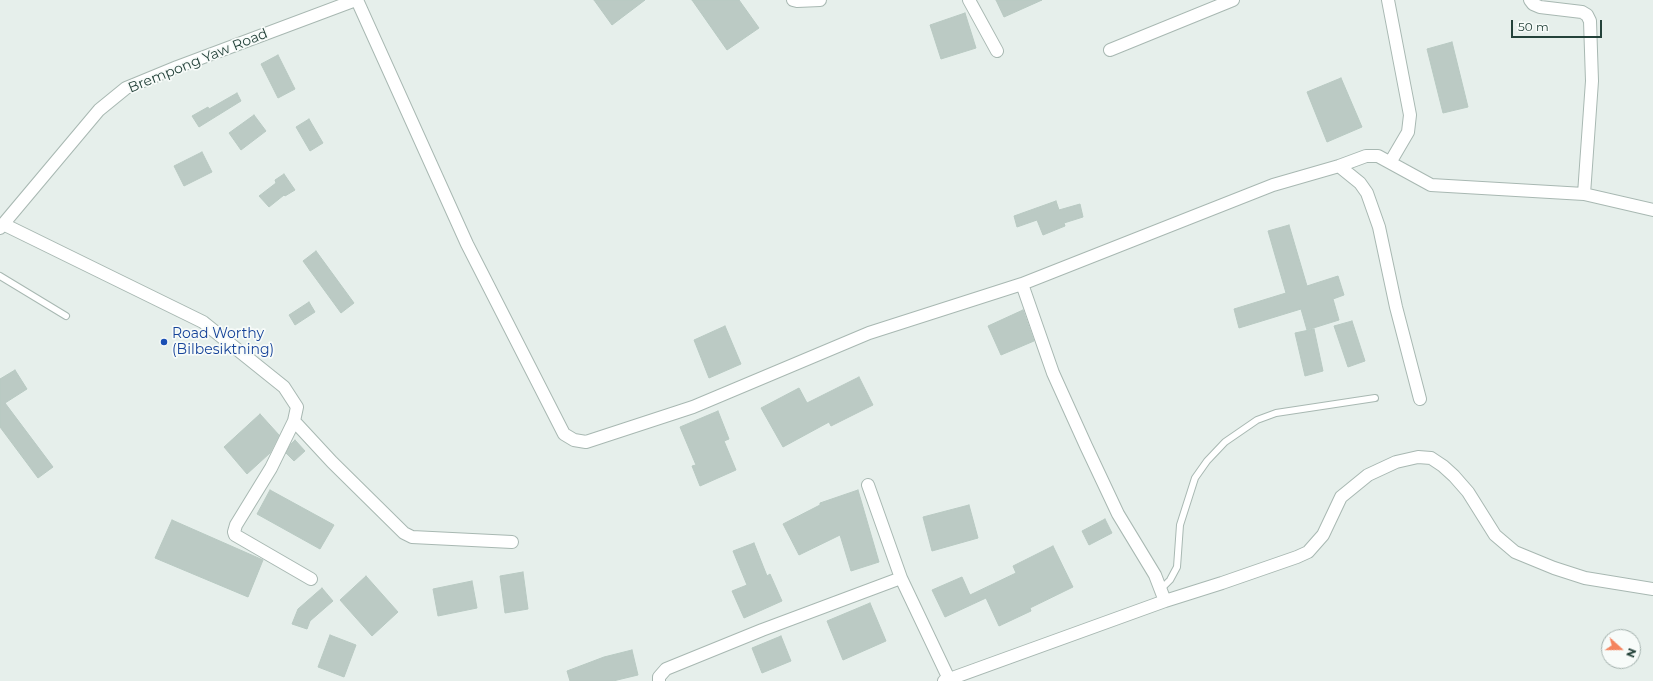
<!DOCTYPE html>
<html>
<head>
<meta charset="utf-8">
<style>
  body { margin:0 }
  #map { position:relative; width:1653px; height:681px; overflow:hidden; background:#e6efeb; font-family:Montserrat,sans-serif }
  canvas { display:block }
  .north { position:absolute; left:1601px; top:629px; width:40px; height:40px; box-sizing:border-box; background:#f7fbf9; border:1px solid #a3b1ad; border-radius:50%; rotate:111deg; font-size:11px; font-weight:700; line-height:16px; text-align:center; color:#24423a }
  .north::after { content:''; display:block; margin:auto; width:14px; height:18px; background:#f4845f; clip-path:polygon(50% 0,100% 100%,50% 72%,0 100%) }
  .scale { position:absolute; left:1511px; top:20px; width:91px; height:18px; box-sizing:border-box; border:2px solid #24423a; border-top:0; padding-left:5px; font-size:12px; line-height:14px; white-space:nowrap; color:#24423a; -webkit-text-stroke:3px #f7fbf9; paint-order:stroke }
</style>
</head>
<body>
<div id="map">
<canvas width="1653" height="681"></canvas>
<div class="north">N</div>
<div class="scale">50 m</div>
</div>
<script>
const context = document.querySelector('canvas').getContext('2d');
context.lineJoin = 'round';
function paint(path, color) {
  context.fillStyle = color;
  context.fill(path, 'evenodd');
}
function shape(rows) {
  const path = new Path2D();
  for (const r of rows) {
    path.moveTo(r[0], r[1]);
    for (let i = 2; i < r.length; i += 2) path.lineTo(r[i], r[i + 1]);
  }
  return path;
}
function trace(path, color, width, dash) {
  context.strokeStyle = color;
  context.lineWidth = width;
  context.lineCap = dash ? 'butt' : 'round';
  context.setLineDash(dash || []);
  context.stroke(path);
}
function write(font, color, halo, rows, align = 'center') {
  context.font = font + ' Montserrat,sans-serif';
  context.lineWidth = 3.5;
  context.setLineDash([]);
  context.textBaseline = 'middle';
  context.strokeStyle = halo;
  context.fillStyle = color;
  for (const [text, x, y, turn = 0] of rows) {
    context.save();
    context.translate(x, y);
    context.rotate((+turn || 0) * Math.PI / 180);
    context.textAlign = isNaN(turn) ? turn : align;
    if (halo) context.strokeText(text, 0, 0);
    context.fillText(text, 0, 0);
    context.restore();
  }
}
const building = shape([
  [594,0,645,0,612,25,594,0],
  [692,0,739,0,759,28,727,50,692,0],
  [996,0,1042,0,1004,17,996,0],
  [965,13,976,48,941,59,930,25,965,13],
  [1452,42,1468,107,1443,113,1427,49,1452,42],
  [278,55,295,89,278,98,261,64,278,55],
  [1341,78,1362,127,1327,142,1307,92,1341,78],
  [237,93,241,101,199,127,192,116,208,107,209,109,237,93],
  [254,115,266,131,241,150,229,133,254,115],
  [309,119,323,143,310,151,296,127,309,119],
  [202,152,212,172,184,186,174,166,202,152],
  [284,174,295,190,285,196,284,195,269,207,259,196,276,183,275,180,284,174],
  [1056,201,1059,210,1080,204,1083,217,1064,223,1065,226,1043,235,1037,220,1017,227,1014,216,1056,201],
  [1289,225,1307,286,1338,276,1344,295,1333,299,1339,320,1307,330,1301,309,1239,328,1234,309,1286,293,1268,231,1289,225],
  [316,251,354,303,341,313,303,261,316,251],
  [309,302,315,312,295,325,289,315,309,302],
  [1023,310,1034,341,1001,355,988,326,1023,310],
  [1352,321,1365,361,1348,367,1334,326,1352,321],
  [725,326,741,364,709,378,694,340,725,326],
  [1314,329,1323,371,1305,376,1295,333,1314,329],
  [15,370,27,389,5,403,53,467,38,478,0,427,0,379,15,370],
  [859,377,873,405,831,426,829,422,783,447,761,408,799,388,807,403,859,377],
  [718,411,729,439,724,441,736,470,700,486,692,466,696,465,680,427,718,411],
  [260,414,279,435,270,453,247,474,224,447,260,414],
  [295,440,305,451,294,461,286,453,291,444,295,440],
  [270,490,334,525,320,549,257,514,270,490],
  [858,490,879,562,851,571,840,535,799,555,783,524,820,505,820,503,858,490],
  [969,505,978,538,932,551,923,517,969,505],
  [1105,519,1112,533,1089,545,1082,531,1105,519],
  [172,520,263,560,248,597,155,558,172,520],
  [754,543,767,576,770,574,782,601,744,618,732,591,747,585,733,551,754,543],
  [1053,546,1073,587,1030,608,1031,611,999,626,986,598,945,617,932,590,962,577,970,595,1016,573,1013,566,1053,546],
  [523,572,528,609,505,613,500,576,523,572],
  [366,576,398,612,372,636,340,600,366,576],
  [472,581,477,608,438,616,433,589,472,581],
  [322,588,333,601,310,621,307,629,292,624,298,609,322,588],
  [870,603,886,641,843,660,827,621,870,603],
  [330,635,356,645,344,677,318,667,330,635],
  [781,636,791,661,762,673,752,648,781,636],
  [632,650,638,675,613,681,570,681,567,671,604,657,632,650]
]);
paint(building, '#bbcac4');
trace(building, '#b8c9c2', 1);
const service = shape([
  [0,276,66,316],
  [1161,589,1170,580,1177,567,1180,525,1195,478,1207,461,1225,442,1257,420,1276,413,1375,398]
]);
const minor = shape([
  [357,0,467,244,564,434,574,440,586,442,693,407,869,333,1022,284,1053,373,1086,446,1118,514,1155,575,1165,601,944,681],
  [793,0,797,1,820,0],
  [969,0,997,51],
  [1388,0,1410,115,1408,132,1391,161],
  [1530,0,1533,4,1540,7,1582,12,1587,15,1590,21,1592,81,1584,194],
  [1110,50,1233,0],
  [1339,166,1360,183,1367,193,1379,227,1396,307,1420,399],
  [3,224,203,322,284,387,297,407,294,421,271,468,236,525,234,532,235,535,311,579],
  [0,228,99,110,126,88,177,67,356,0],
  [1022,284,1273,185,1339,166,1366,156,1378,156,1431,185,1584,194,1653,210],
  [294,421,332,462,404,533,412,537,512,542],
  [868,485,901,578,949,679],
  [1165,601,1222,583,1297,557,1308,552,1323,535,1341,497,1368,475,1396,462,1418,457,1431,458,1443,466,1454,476,1468,492,1495,535,1515,552,1554,568,1585,578,1653,589],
  [659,681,659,677,666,669,762,630,901,578]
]);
trace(service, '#a8b8b2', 8);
trace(minor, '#a8b8b2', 14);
trace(service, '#fff', 6);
trace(minor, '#fff', 12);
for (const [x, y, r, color] of [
  [164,342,4,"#1a4fb4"]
]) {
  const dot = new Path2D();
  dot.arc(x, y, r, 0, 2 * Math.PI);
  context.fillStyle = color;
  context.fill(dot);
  trace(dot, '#f7fbf9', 1.5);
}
write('14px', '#24423a', '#f7fbf9', [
  ["Brempong Yaw Road",198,61,-22]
]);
write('14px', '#164399', '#f7fbf9', [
  ["Road Worthy",172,334],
  ["(Bilbesiktning)",172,350]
], 'left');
</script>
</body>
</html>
